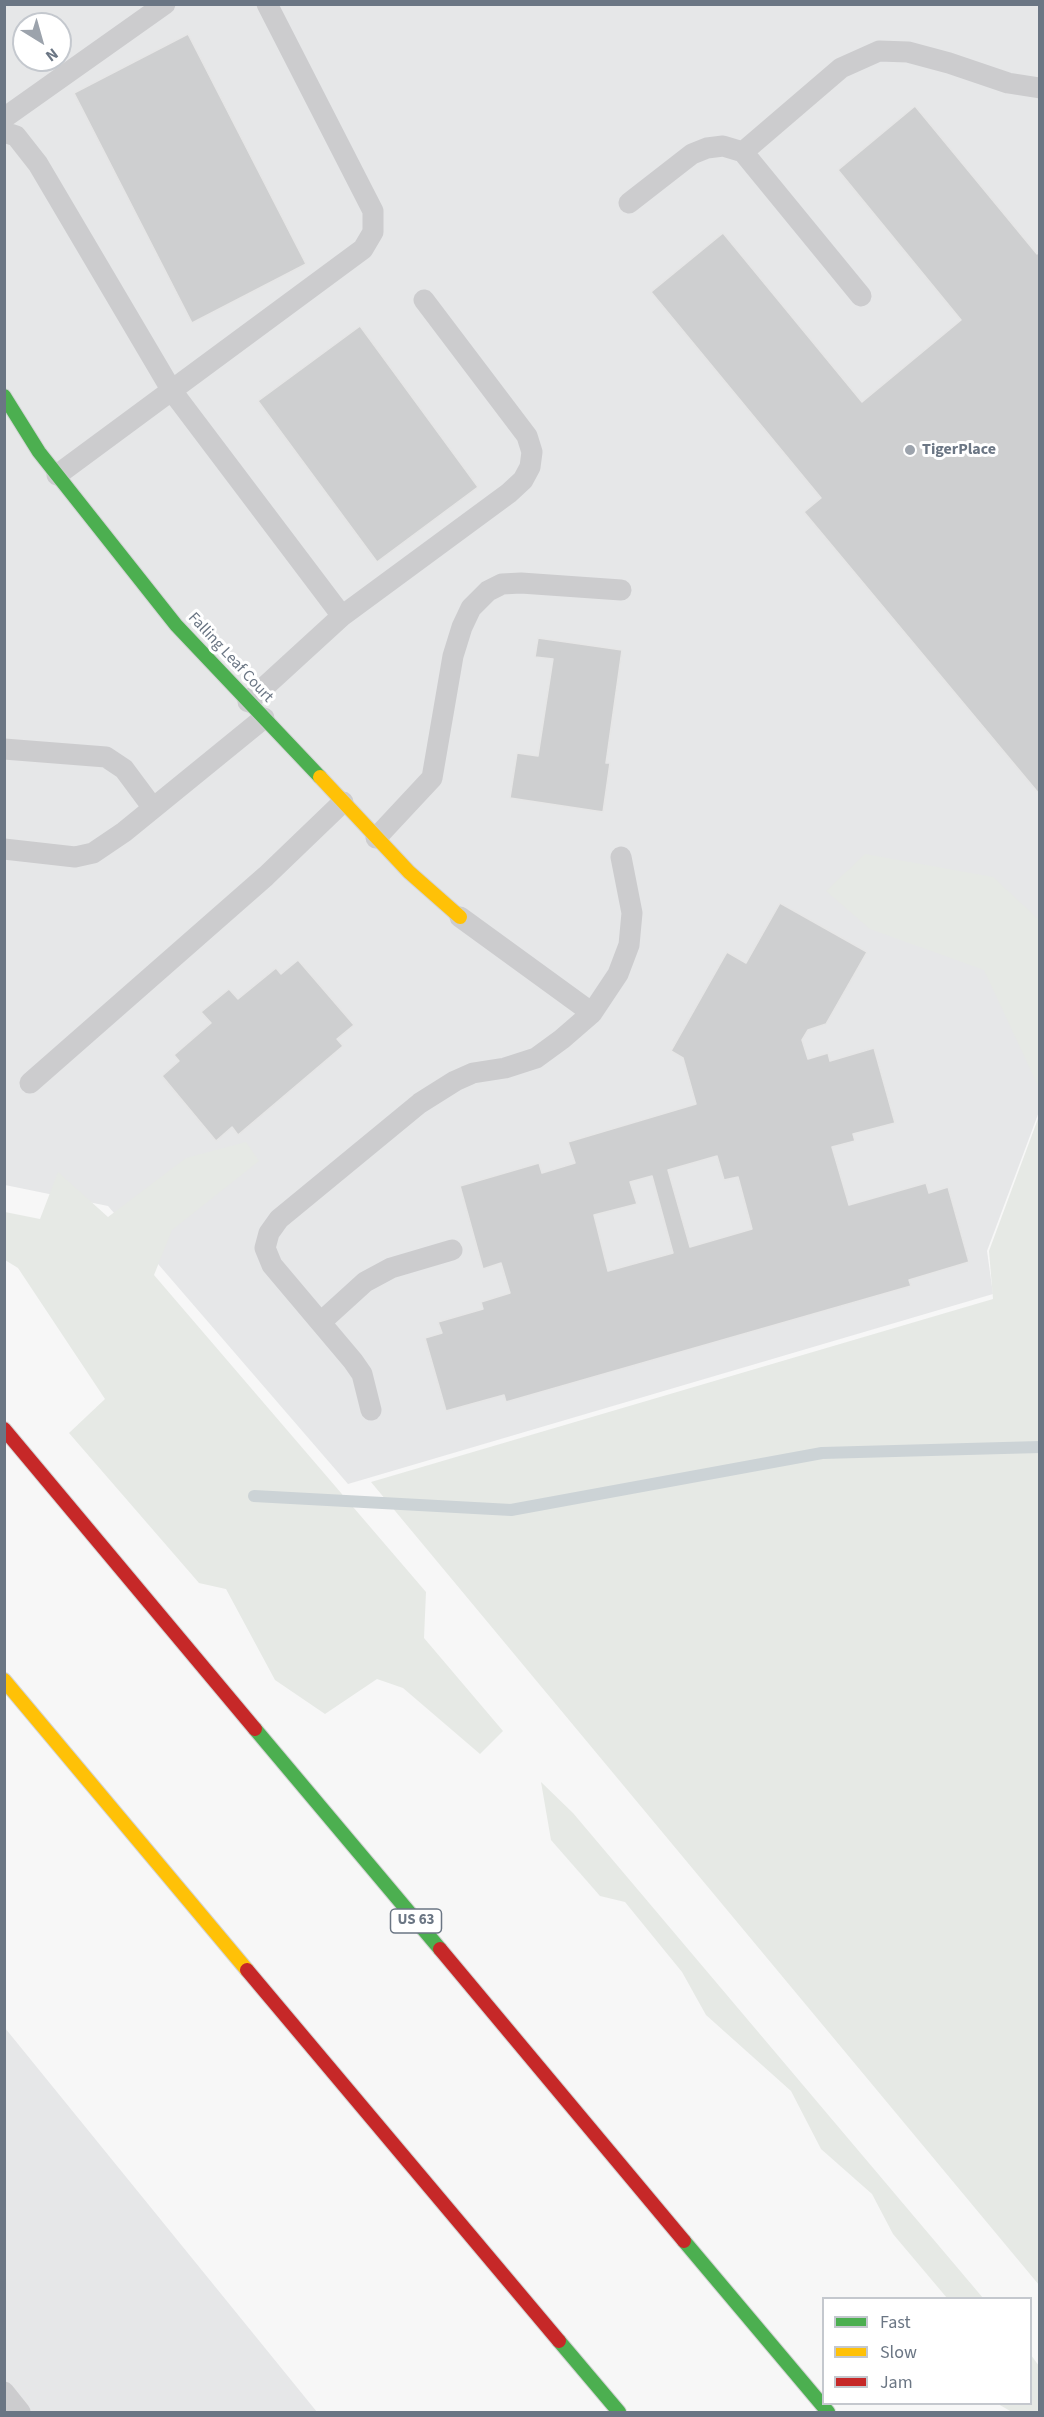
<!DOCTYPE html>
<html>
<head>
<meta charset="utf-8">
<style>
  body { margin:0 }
  #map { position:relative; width:1044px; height:2417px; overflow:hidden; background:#f7f7f7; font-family:"Source Sans 3",sans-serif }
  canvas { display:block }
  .frame { position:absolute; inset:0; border:6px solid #6b7684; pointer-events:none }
  .legend { position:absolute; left:822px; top:2297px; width:210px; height:108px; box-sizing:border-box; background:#fff; border:2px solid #c4c8ce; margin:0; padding:8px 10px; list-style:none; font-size:18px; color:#6b7684 }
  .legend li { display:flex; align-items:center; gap:12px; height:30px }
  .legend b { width:30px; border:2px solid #c4c8ce }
  .north { position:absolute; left:12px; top:12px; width:60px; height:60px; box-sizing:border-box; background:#fff; border:2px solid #c4c8ce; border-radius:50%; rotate:143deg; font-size:16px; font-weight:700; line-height:24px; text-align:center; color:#6b7684 }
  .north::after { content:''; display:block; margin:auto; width:21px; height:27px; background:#9ca3ac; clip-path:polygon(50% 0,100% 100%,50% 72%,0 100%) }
</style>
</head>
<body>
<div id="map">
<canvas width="1044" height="2417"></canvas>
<div class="frame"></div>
<ul class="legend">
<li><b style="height:8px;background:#4caf50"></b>Fast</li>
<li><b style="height:8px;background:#ffc107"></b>Slow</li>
<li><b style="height:8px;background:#c62828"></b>Jam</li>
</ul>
<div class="north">N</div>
</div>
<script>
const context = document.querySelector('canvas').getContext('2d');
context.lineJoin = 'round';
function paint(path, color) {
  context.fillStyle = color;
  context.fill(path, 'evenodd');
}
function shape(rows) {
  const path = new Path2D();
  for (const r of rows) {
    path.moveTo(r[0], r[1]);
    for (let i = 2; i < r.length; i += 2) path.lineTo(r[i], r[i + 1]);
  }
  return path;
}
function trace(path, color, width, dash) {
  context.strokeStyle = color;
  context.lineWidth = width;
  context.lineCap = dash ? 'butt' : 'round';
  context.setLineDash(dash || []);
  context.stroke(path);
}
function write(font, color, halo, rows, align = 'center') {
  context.font = font + ' "Source Sans 3",sans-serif';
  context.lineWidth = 6;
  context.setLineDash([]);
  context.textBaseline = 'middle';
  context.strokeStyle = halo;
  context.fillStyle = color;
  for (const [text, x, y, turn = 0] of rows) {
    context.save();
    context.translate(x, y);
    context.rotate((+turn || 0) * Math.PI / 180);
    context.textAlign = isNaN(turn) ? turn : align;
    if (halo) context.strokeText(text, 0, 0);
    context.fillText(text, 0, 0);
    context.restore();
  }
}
paint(shape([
  [4,5,1039,5,1040,1109,987,1251,993,1294,348,1484,108,1206,5,1185],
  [24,24,60,24,60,60,24,60],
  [5,2028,317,2412,5,2412]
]), '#e6e7e8');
paint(shape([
  [865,854,993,877,1038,919,1039,918,1039,1088,984,970,870,929,826,891],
  [1039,1116,1039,2285,371,1482,993,1299,989,1251],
  [246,1142,259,1161,172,1230,154,1275,426,1592,424,1638,503,1731,480,1754,403,1688,377,1679,325,1714,275,1680,226,1589,199,1583,69,1433,105,1399,18,1268,5,1260,5,1212,40,1219,58,1172,108,1217,186,1158],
  [541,1782,573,1813,983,2298,947,2298,893,2234,872,2194,821,2149,791,2091,706,2015,682,1972,625,1902,600,1896,551,1840],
  [1031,2355,1039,2366,1039,2412,1012,2412,998,2404,1030,2404]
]), '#e6e9e5');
trace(shape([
  [254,1496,511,1510,822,1453,1040,1447]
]), '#ccd3d6', 12);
const building = shape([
  [188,34,306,264,192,323,74,93,188,34],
  [915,106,1037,254,1040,252,1040,795,804,512,821,498,651,292,723,233,862,402,961,320,838,170,915,106],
  [360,326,478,487,377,562,258,401,360,326],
  [538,638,622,650,606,763,610,763,603,812,510,798,517,753,538,756,553,659,535,657,538,638],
  [780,903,867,952,826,1024,808,1030,802,1040,808,1059,828,1053,830,1061,874,1048,895,1123,853,1134,855,1141,832,1147,849,1205,926,1183,929,1193,948,1187,969,1262,909,1280,911,1286,506,1402,504,1395,446,1411,425,1338,442,1333,438,1322,483,1309,481,1302,510,1293,501,1263,483,1269,460,1186,539,1163,542,1173,575,1163,568,1142,696,1104,683,1058,671,1051,727,952,746,963,780,903],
  [717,1156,724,1180,738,1177,752,1229,690,1247,668,1170,717,1156],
  [652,1176,673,1253,608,1271,594,1215,637,1204,630,1182,652,1176],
  [298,960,354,1025,337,1039,343,1046,238,1135,232,1127,216,1141,162,1076,179,1061,174,1055,211,1023,201,1012,229,989,238,999,276,968,281,974,298,960]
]);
paint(building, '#cecfd0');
trace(building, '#e6e6e6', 1.5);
const fast = shape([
  [4,396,39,452,176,625,320,777],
  [255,1729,440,1949],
  [684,2241,828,2412],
  [559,2341,619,2412]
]);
const slow = shape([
  [320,777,409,872,460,917],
  [4,1680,247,1970]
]);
const jam = shape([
  [4,1429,255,1729],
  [440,1949,684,2241],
  [247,1970,559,2341]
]);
trace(fast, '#d3d4d5', 16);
trace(slow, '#d3d4d5', 16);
trace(jam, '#d3d4d5', 16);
trace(shape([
  [4,118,165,4],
  [4,132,16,136,38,164,172,391,342,616,248,702],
  [629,203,692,154,707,148,723,146,743,152],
  [861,296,743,152,841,68,879,51,908,52,949,63,1008,83,1040,88],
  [57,475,363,249,373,232,373,211,267,4],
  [342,616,509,493,523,480,530,467,532,452,527,436,424,300],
  [4,749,106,757,124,769,153,808],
  [376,838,432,778,453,656,462,627,471,608,488,591,502,584,521,583,621,590],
  [4,849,75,857,93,853,124,832,264,718],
  [460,917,592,1013,618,974,629,945,632,913,621,857],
  [30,1083,266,876,343,802],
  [321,1322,365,1282,391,1268,452,1250],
  [371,1410,362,1374,353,1361,272,1265,265,1248,269,1233,279,1219,420,1103,455,1081,473,1073,505,1068,536,1058,562,1039,592,1013],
  [4,2392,20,2412]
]), '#ccccce', 21);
trace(fast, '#4caf50', 14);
trace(slow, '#ffc107', 14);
trace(jam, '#c62828', 14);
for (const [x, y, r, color] of [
  [910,450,6,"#9ca3ac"]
]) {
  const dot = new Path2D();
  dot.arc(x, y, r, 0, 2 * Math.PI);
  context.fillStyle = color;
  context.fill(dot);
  trace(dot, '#fff', 2);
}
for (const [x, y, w] of [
  [416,1921,51]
]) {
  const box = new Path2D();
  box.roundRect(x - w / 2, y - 12, w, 24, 4.5);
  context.fillStyle = '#fff';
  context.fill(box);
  trace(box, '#6b7684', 1.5);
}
write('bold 15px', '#6b7684', null, [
  ["US 63",416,1921]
]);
write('bold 16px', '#6b7684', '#fff', [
  ["TigerPlace",922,450]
], 'left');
write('16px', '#6b7684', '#fff', [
  ["Falling Leaf Court",230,658,47]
]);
</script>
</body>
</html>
